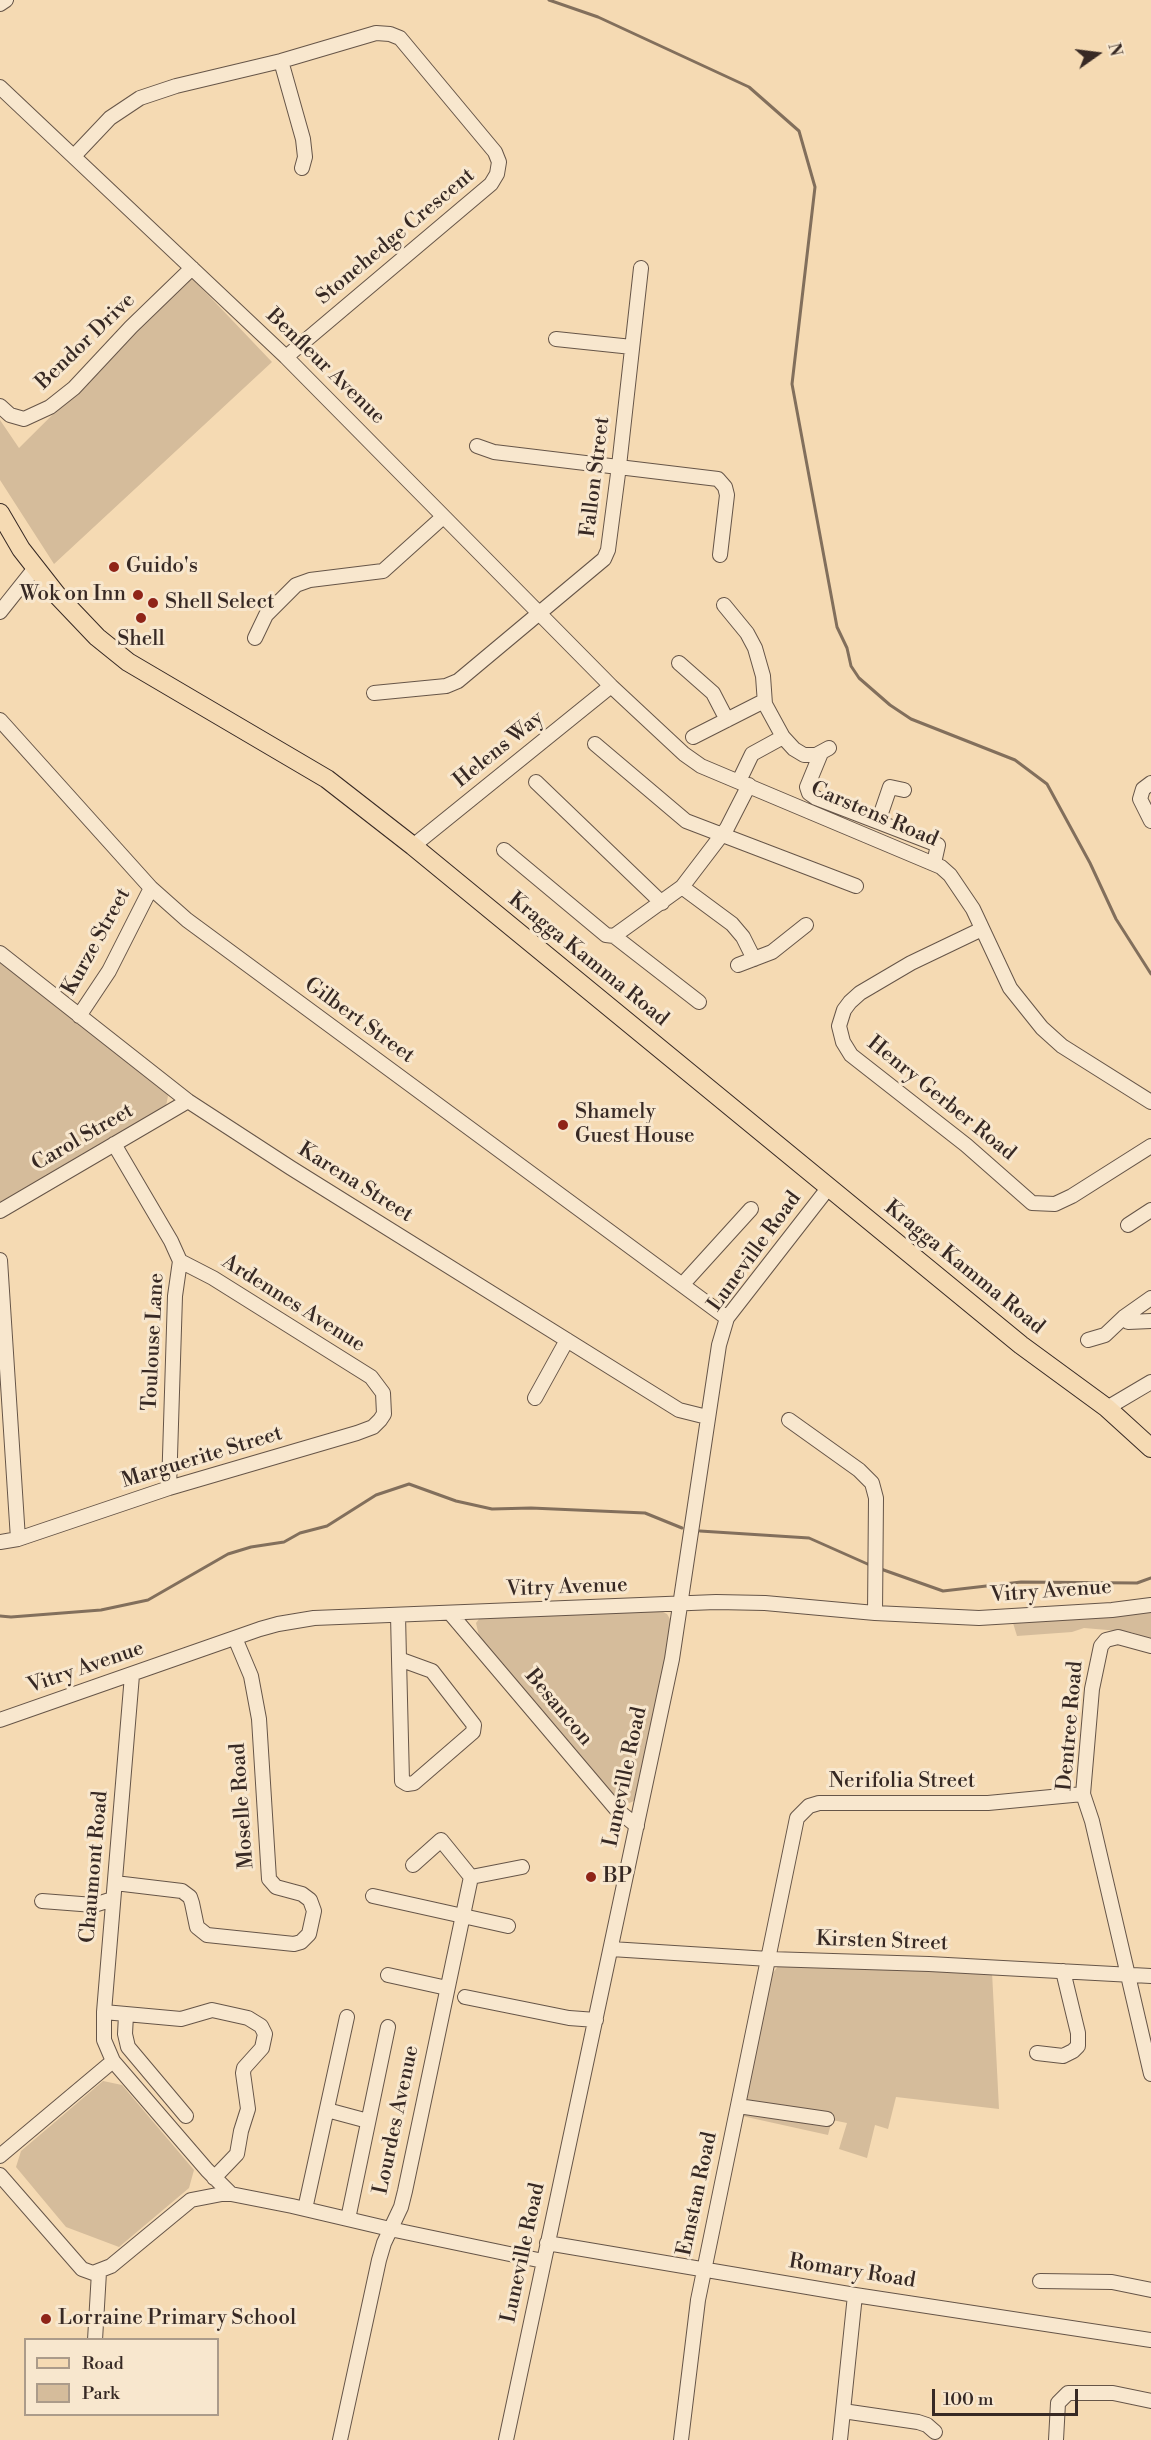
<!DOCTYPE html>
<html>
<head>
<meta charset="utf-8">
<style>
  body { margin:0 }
  #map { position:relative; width:1151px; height:2440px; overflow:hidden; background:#f5dab3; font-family:"Libre Bodoni",serif }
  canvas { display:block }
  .legend { position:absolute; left:24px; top:2338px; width:195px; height:78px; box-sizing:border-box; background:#f8e7ce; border:2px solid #ab9b8a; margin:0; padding:8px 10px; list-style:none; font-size:18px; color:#372924 }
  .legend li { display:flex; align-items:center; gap:12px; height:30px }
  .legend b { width:30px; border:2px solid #ab9b8a }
  .north { position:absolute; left:1067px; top:24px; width:60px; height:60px; -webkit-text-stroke:4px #f8e7ce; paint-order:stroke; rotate:76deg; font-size:16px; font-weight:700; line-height:24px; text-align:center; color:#372924 }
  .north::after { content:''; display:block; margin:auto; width:21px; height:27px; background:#372924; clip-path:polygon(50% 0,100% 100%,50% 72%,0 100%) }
  .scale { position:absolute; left:932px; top:2389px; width:146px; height:27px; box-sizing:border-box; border:3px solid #372924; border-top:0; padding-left:8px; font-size:18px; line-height:21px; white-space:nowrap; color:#372924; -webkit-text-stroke:4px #f8e7ce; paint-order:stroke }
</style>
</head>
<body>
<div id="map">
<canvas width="1151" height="2440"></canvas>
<ul class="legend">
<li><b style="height:8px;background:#f5dab3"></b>Road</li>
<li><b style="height:16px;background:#d5bc9b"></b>Park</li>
</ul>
<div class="north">N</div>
<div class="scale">100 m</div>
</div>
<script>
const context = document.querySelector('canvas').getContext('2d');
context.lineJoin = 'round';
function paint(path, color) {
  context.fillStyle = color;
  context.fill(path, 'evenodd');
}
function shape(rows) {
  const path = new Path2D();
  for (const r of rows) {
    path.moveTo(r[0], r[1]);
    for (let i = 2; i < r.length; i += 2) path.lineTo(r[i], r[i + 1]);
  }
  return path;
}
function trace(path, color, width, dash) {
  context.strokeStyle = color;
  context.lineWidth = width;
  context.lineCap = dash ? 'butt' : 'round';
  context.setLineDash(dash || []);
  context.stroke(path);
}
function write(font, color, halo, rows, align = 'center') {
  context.font = font + ' "Libre Bodoni",serif';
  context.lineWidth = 6;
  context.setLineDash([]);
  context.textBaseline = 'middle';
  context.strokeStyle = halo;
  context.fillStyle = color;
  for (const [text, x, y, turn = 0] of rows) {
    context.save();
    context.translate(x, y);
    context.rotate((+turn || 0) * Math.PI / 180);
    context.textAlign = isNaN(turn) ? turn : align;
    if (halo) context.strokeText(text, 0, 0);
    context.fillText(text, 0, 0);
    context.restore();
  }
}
paint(shape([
  [191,277,272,362,54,564,0,480,0,420,19,448],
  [0,958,166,1090,168,1096,166,1106,0,1202],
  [1151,1610,1151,1639,1131,1632,1084,1628,1072,1632,1017,1636,1013,1623],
  [661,1611,667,1614,673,1624,636,1800,625,1805,620,1804,489,1650,479,1636,476,1623,479,1619,485,1617],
  [779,1965,992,1972,999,2109,896,2097,888,2129,875,2125,867,2158,839,2149,847,2123,832,2120,828,2135,742,2116,772,1974],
  [103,2081,122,2085,194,2170,189,2188,119,2247,66,2227,16,2167,21,2151]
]), '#d5bc9b');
trace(shape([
  [549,0,598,17,749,87,799,131,815,187,792,384,837,627,847,648,851,666,859,678,890,705,911,719,1015,760,1047,784,1090,863,1116,919,1151,974],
  [700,1531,809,1538,872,1566],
  [878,1568,943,1591,1021,1582,1137,1583,1151,1578],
  [0,1616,11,1617,101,1610,148,1600,228,1554,251,1547,284,1542,300,1533,327,1526,376,1495,409,1484,456,1501,492,1509,531,1508,645,1513,682,1528]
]), '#826f5c', 3);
const minor = shape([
  [0,4,6,0],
  [281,61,303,139,305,157,302,168],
  [0,87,286,357,611,686,684,754,701,766,941,867,950,875,973,909,1010,988,1042,1028,1062,1046,1151,1102],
  [74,156,110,118,140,98,176,86,281,61,376,33,390,34,400,38,495,152,499,162,497,174,491,184,286,357],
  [556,339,632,347],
  [0,406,10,415,24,419,50,407,74,388,131,327,192,268],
  [477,446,494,452,718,479,725,487,727,495,720,555],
  [724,605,747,633,755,648,763,676,765,704,783,737,794,749,804,755,816,755,829,748],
  [0,612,35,568],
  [255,638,266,615,296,585,310,580,383,571,443,517],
  [679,663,713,693,727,720],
  [374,693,446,686,458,681,604,559,608,550,619,466,641,268],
  [0,720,151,888,187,920,727,1318],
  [693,737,764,701],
  [595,744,686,821,856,886],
  [821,753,807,787,809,793,816,798,938,845,934,863],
  [739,781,752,754,783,737],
  [536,782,662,903],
  [1151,783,1143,789,1140,799,1151,821],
  [878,822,890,787,904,790],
  [413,846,611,686],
  [504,850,606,935,614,936,699,1002],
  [682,887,732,924,743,937,754,959],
  [982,929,911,963,860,993,850,1002,844,1010,839,1026,843,1042,851,1055,966,1145,1032,1203,1055,1204,1072,1196,1151,1146],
  [614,936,682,887,727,828,749,785],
  [0,953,188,1101,291,1168,679,1410,707,1417],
  [738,965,772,952,806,925],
  [79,1016,109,971,151,888],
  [114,1144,171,1241,180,1261,175,1296,169,1488],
  [0,1211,188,1101],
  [1128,1225,1151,1210],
  [0,1260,18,1539],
  [682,1285,751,1209],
  [1124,1317,1128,1322,1151,1321],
  [1088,1340,1105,1335,1124,1317,1151,1298],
  [535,1398,567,1340],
  [1107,1408,1151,1382],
  [789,1420,859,1470,872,1483,876,1498,875,1613],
  [0,1542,18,1539,169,1488,357,1433,373,1427,380,1420,384,1414,383,1393,371,1377,213,1278,180,1261],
  [450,1613,617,1810,637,1826],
  [398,1615,399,1659,402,1781,407,1784,414,1783,473,1732,474,1725,432,1671,399,1659],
  [1151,1646,1118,1637,1106,1640,1101,1646,1092,1689,1083,1794,1092,1821,1151,2074],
  [132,1675,104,2012,104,2040,113,2061,207,2170,231,2194],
  [0,1720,260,1629,278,1624,314,1618,716,1602,765,1603,875,1613,979,1618,1112,1610,1151,1605],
  [413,1865,441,1840,471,1877,522,1867],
  [115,1883,182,1891,190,1897,192,1903,197,1927,207,1935,294,1944,301,1942,309,1934,314,1911,310,1900,302,1894,276,1887,269,1879,259,1719,251,1676,235,1638],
  [373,1896,508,1926],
  [42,1901,94,1905,113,1899],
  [611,1949,769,1959,929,1964,1151,1976],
  [388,1975,447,1988],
  [465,1997,569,2018,596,2020],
  [104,2012,181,2019,212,2010,248,2018,261,2026,265,2034,262,2048,244,2068,243,2073,248,2109,241,2131,237,2154,214,2178],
  [126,2015,125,2034,128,2047,186,2116],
  [1037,2053,1063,2056,1073,2051,1078,2046,1078,2033,1063,1971],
  [738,2106,827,2119],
  [327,2110,368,2121],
  [0,2156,113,2061],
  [0,2175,82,2269,93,2273,111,2266,191,2200,222,2194,231,2194,292,2206,390,2229,543,2261],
  [305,2209,347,2017],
  [348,2219,388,2027],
  [547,2243,855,2295,1151,2340],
  [1040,2281,1112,2282,1151,2290],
  [95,2340,99,2272],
  [843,2411,918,2422,927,2425,935,2432],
  [340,2440,379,2260,384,2243,401,2207,405,2191,471,1877],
  [506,2440,672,1659,719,1345,727,1318,829,1187],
  [681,2440,698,2300,797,1818,809,1806,819,1803,988,1803,1083,1794],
  [840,2440,855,2295],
  [1056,2440,1058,2403,1068,2393,1113,2393,1151,2401]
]);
const major = shape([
  [0,513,21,549,57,595,97,637,128,662,327,779,413,846,1021,1345,1107,1408,1151,1448]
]);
trace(minor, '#665548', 16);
trace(major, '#372924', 20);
trace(minor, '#f8e7ce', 14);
trace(major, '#f5dab3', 18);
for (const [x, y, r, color] of [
  [114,567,6,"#8f2418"],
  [138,595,6,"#8f2418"],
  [153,603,6,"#8f2418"],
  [141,618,6,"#8f2418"],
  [563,1125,6,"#8f2418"],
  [591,1877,6,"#8f2418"],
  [46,2319,6,"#8f2418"]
]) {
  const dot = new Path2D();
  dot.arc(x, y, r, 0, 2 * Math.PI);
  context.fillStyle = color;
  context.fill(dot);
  trace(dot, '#f8e7ce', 2);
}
write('21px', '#372924', '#f8e7ce', [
  ["Stonehedge Crescent",396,237,-40],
  ["Bendor Drive",86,342,-44],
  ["Benfleur Avenue",325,367,44],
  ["Fallon Street",596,477,-83],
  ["Helens Way",499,750,-39],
  ["Carstens Road",874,815,23],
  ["Kurze Street",97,942,-61],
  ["Kragga Kamma Road",588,960,39],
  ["Gilbert Street",359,1021,36],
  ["Henry Gerber Road",941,1099,39],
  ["Carol Street",83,1138,-30],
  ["Karena Street",355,1183,32],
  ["Luneville Road",755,1252,-54],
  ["Kragga Kamma Road",964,1268,39],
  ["Ardennes Avenue",293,1304,32],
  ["Toulouse Lane",154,1342,-87],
  ["Marguerite Street",202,1458,-17],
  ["Vitry Avenue",567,1588,-2],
  ["Vitry Avenue",1051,1592,-4],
  ["Vitry Avenue",86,1668,-19],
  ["Besancon",558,1708,50],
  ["Dentree Road",1071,1726,-85],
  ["Luneville Road",626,1777,-78],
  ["Nerifolia Street",902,1782],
  ["Moselle Road",243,1806,-94],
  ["Chaumont Road",95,1867,-85],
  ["Kirsten Street",882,1942,2],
  ["Lourdes Avenue",397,2120,-78],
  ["Emstan Road",698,2194,-78],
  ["Luneville Road",524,2253,-78],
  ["Romary Road",852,2272,9]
]);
write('21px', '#372924', '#f8e7ce', [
  ["Guido's",126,567],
  ["Wok on Inn",126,595,"right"],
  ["Shell Select",165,603],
  ["Shell",141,640,"center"],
  ["Shamely",575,1113],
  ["Guest House",575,1137],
  ["BP",603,1877],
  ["Lorraine Primary School",58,2319]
], 'left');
</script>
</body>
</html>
